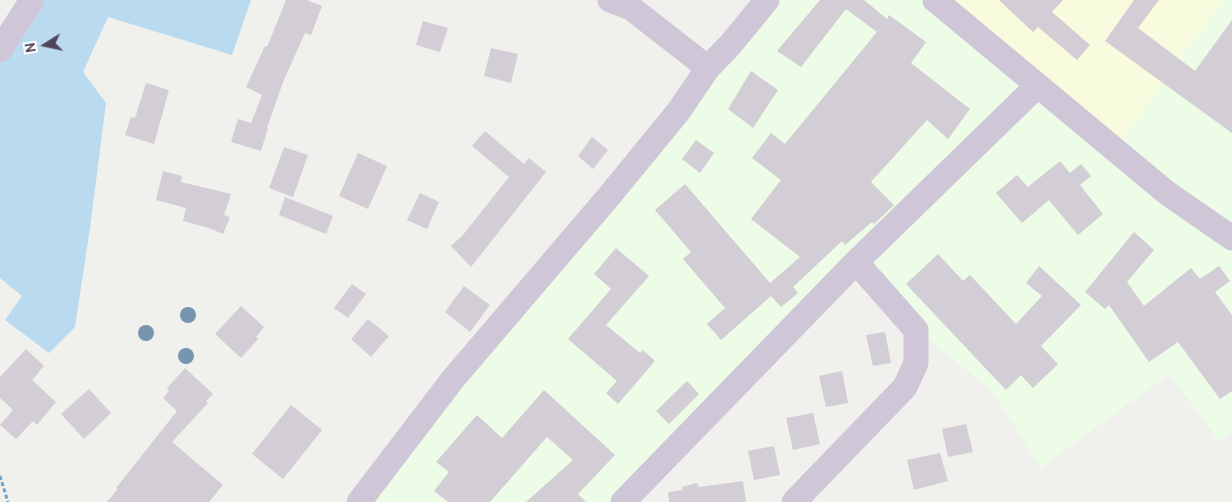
<!DOCTYPE html>
<html>
<head>
<meta charset="utf-8">
<style>
  body { margin:0 }
  #map { position:relative; width:1232px; height:502px; overflow:hidden; background:#f0f0ed; font-family:Cabin,sans-serif }
  canvas { display:block }
  .north { position:absolute; left:20px; top:20px; width:50px; height:50px; -webkit-text-stroke:4px #fff; paint-order:stroke; rotate:260deg; font-size:14px; font-weight:700; line-height:20px; text-align:center; color:#50455b }
  .north::after { content:''; display:block; margin:auto; width:18px; height:22px; background:#50455b; clip-path:polygon(50% 0,100% 100%,50% 72%,0 100%) }
</style>
</head>
<body>
<div id="map">
<canvas width="1232" height="502"></canvas>
<div class="north">N</div>
</div>
<script>
const context = document.querySelector('canvas').getContext('2d');
context.lineJoin = 'round';
function paint(path, color) {
  context.fillStyle = color;
  context.fill(path, 'evenodd');
}
function shape(rows) {
  const path = new Path2D();
  for (const r of rows) {
    path.moveTo(r[0], r[1]);
    for (let i = 2; i < r.length; i += 2) path.lineTo(r[i], r[i + 1]);
  }
  return path;
}
function trace(path, color, width, dash) {
  context.strokeStyle = color;
  context.lineWidth = width;
  context.lineCap = dash ? 'butt' : 'round';
  context.setLineDash(dash || []);
  context.stroke(path);
}
paint(shape([
  [767,0,935,0,1114,149,1223,0,1232,0,1232,433,1219,441,1169,374,1041,468,991,390,916,330,856,262,623,502,359,502]
]), '#ecfce6');
paint(shape([
  [935,0,1223,0,1114,150]
]), '#f8fbdd');
paint(shape([
  [32,0,251,0,232,55,108,17,83,72,106,103,90,228,75,327,49,353,5,320,22,296,0,278,0,50]
]), '#badbef');
paint(shape([
  [286,0,307,0,322,6,311,35,305,33,283,82,267,128,268,128,261,151,231,142,238,119,251,123,262,95,246,87,265,46,267,47],
  [820,0,864,0,887,19,889,15,926,42,911,63,970,109,948,139,927,120,871,182,894,205,874,224,872,222,845,245,842,241,793,287,798,293,781,307,771,296,721,340,707,324,725,308,683,259,691,252,655,210,685,184,770,283,800,257,751,219,781,180,752,158,771,133,785,144,877,32,846,9,801,67,777,51],
  [999,0,1063,0,1052,12,1090,45,1077,60,1038,27,1033,32],
  [1134,0,1159,0,1138,28,1195,71,1232,20,1232,133,1105,41],
  [423,21,448,28,440,52,416,45],
  [491,48,518,54,511,83,484,76],
  [751,71,778,90,753,128,728,109],
  [146,83,169,90,154,144,125,135,131,117,135,118],
  [485,131,524,164,529,158,546,172,471,267,451,246,463,235,509,177,472,146],
  [592,137,608,150,593,169,578,156],
  [696,140,714,153,700,173,682,159],
  [284,147,308,155,293,197,269,188],
  [358,153,387,166,368,209,339,196],
  [1060,161,1070,173,1081,164,1091,176,1080,185,1103,214,1078,235,1049,200,1022,223,996,193,1017,175,1028,187],
  [163,171,182,176,181,182,231,194,224,215,230,217,223,234,209,228,183,221,186,208,156,200],
  [420,193,439,202,427,229,407,220],
  [285,197,333,216,326,234,279,215],
  [1134,232,1154,250,1127,282,1144,306,1191,268,1200,279,1219,266,1230,281,1215,292,1232,315,1232,391,1220,399,1178,342,1149,362,1109,305,1105,309,1085,292],
  [616,248,649,276,606,325,640,353,643,350,655,361,618,404,606,393,617,381,568,339,611,289,594,274],
  [938,254,963,281,970,275,1016,324,1042,296,1026,283,1039,266,1081,305,1041,346,1058,364,1033,388,1021,375,1006,390,906,284],
  [352,284,366,294,348,318,334,308],
  [464,286,490,305,470,332,445,312],
  [241,306,264,327,256,337,258,339,241,358,215,334],
  [368,319,389,336,371,357,351,339],
  [885,332,891,363,873,366,866,335],
  [26,349,44,366,32,380,56,402,37,425,33,421,16,439,0,425,13,410,0,398,0,377],
  [185,368,213,394,206,401,208,403,172,442,223,485,209,502,107,502,118,489,116,488,177,411,163,398,169,391,167,388],
  [842,371,848,403,826,407,819,376],
  [687,381,699,394,669,424,656,411],
  [89,389,111,413,84,439,61,414],
  [544,390,615,455,578,494,586,502,526,502,573,460,547,437,490,502,448,502,434,491,449,472,436,462,477,415,502,438],
  [291,405,322,430,283,479,252,454],
  [813,413,820,444,793,450,786,418],
  [966,424,973,452,948,457,942,429],
  [774,446,780,475,754,480,748,451],
  [940,453,948,481,914,490,907,460],
  [743,481,746,502,669,502,668,492,683,490,682,487,697,483,699,487]
]), '#d3cdd5');
trace(shape([
  [0,476,8,502]
]), '#72a0ce', 3, [4, 2.5]);
trace(shape([
  [610,0,631,8,708,68],
  [935,0,1167,193,1232,238],
  [0,50,32,0],
  [359,502,453,379,610,195,678,112,708,68,730,45,767,0],
  [623,502,856,262,1037,86],
  [794,502,905,387,916,363,916,330,856,262]
]), '#cfc7d8', 25);
context.fillStyle = '#7895af';
for (const [x, y] of [
  [188,315],
  [146,333],
  [186,356]
]) {
  context.beginPath();
  context.arc(x, y, 8, 0, 2 * Math.PI);
  context.fill();
}
</script>
</body>
</html>
